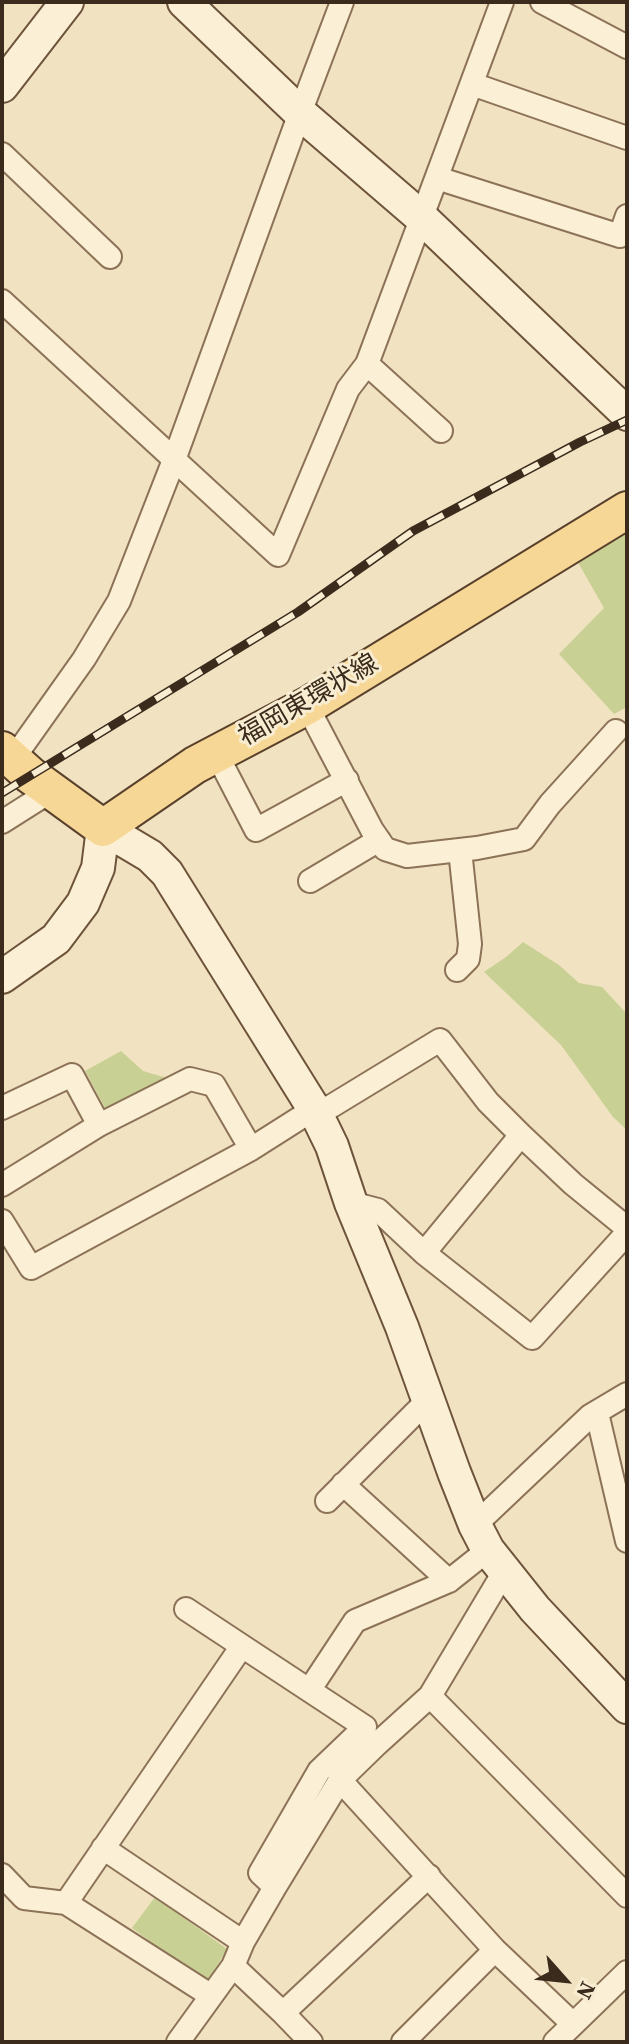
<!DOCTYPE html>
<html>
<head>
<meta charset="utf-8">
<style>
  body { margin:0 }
  #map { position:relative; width:629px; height:2044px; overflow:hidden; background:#f1e2c1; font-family:"Source Serif 4",serif }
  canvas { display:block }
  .frame { position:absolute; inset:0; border:4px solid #3a2b1d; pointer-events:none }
  .north { position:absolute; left:525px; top:1940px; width:80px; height:80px; -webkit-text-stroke:6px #f8ecd1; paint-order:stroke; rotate:117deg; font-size:22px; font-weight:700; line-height:32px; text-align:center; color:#3a2b1d }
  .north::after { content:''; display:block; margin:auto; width:28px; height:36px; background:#3a2b1d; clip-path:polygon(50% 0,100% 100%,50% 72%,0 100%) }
</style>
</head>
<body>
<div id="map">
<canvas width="629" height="2044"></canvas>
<div class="frame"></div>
<div class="north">N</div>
</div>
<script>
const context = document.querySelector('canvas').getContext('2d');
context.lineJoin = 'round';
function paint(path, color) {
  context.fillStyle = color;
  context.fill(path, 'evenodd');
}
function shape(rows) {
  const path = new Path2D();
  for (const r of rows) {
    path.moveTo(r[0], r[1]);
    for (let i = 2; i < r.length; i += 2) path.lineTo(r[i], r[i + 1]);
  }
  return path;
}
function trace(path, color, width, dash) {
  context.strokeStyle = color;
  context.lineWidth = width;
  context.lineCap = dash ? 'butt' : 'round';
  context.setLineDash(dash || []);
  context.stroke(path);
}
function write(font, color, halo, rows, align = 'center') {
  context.font = font + ' "Source Serif 4","Noto Sans JP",serif';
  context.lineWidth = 6;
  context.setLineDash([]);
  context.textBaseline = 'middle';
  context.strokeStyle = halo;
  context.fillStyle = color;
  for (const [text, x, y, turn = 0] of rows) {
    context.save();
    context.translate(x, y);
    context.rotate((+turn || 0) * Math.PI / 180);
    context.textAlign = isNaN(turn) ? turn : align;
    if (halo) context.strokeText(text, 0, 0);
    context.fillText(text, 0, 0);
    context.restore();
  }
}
paint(shape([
  [627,529,627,707,614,714,559,654,604,608,576,559],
  [523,942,559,965,579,983,602,987,627,1014,627,1130,613,1117,561,1045,484,972,506,957],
  [121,1051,143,1071,167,1078,156,1087,108,1113,85,1071],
  [155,1897,227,1949,207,1983,132,1928]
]), '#c9d094');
const street = shape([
  [542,2,627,47],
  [472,84,627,138],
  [2,154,110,257],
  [437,178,620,236,627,216],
  [2,301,278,555,348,389,367,364,502,2],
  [367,364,441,431],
  [307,706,372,830,385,849,407,856,477,848,524,839,550,804,616,731],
  [216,753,256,830,347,780],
  [13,759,84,659,119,601,174,460,300,113,342,2],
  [2,822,51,791],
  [310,881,379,840],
  [457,970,468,959,470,944,460,850],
  [2,1108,72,1075,99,1125],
  [2,1185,99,1125,190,1079,214,1085,251,1149],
  [351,1203,378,1210,424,1253,532,1338,627,1233],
  [2,1221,31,1268,251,1149,314,1109,330,1107,440,1040,488,1102,521,1135,573,1184,627,1228],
  [424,1253,521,1135],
  [597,1413,627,1541],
  [343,1484,449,1581],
  [327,1501,428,1400],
  [475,1525,590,1416,627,1394],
  [186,1609,242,1646],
  [310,1689,355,1621,449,1581,488,1550],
  [430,1696,627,1896],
  [340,1780,495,1950,573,2024],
  [103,1848,243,1942],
  [2,1875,24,1898,66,1903],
  [233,1966,283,2013,311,2042],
  [210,1995,66,1903,242,1646,365,1727,319,1771,260,1873,275,1887],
  [283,2013,429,1876],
  [178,2042,233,1966,243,1942,275,1887,340,1780,377,1744,430,1696,504,1572],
  [403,2042,495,1950],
  [555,2042,627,1972]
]);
const secondary = shape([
  [184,2,300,113,422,218,627,414],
  [2,86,67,2],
  [2,977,56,939,83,903,98,868,103,828,150,856,167,873,314,1109,332,1146,351,1203,402,1327,454,1472,475,1525,488,1550,535,1609,627,1707]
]);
const primary = shape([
  [2,750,30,775,103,828,195,765,307,706,627,510]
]);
trace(street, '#8c7257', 26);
trace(secondary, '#6d533a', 36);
trace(primary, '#59402c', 40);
trace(street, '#fbefd5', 22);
trace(secondary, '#fbefd5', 32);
trace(primary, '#f7d796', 36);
const rail = shape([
  [2,793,298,612,413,531,580,442,627,420]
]);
trace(rail, '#3a2b1d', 9);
trace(rail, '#f8ecd1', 6, [18]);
write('26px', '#3a2b1d', '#f8ecd1', [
  ["福岡東環状線",309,701,-30]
]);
</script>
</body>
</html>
